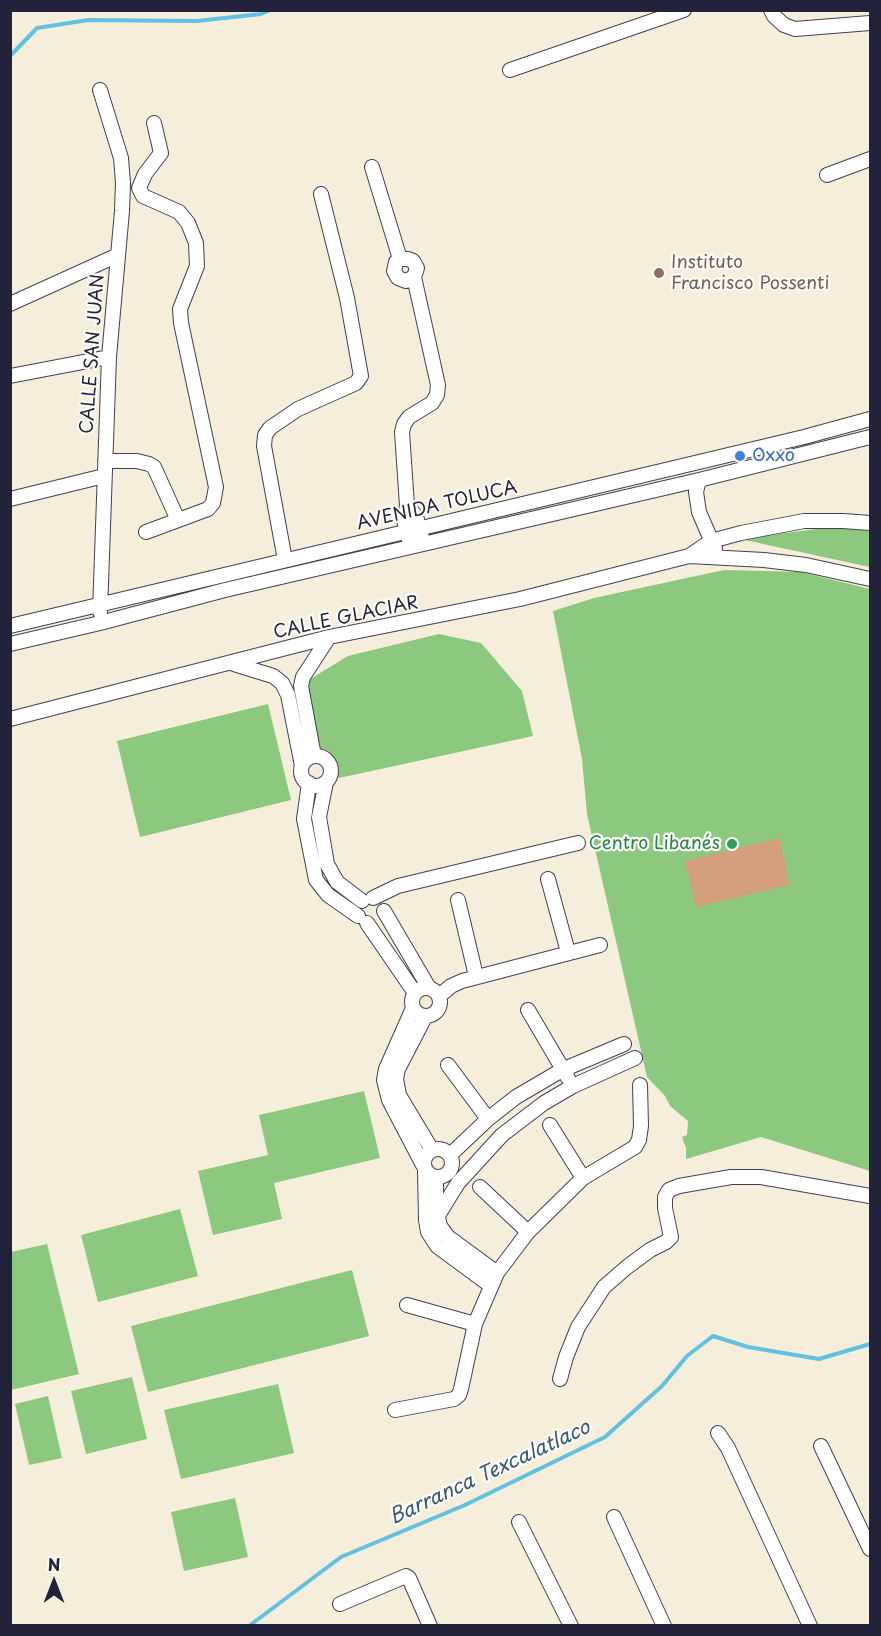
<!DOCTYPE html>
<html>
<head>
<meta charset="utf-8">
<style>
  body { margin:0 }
  #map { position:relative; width:881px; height:1636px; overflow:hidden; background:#f4eedb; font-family:"Playpen Sans",sans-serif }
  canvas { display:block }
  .frame { position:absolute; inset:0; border:12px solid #22223b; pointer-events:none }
  .north { position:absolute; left:24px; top:1552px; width:60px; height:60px; -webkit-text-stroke:4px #fdfcf7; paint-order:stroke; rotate:0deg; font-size:16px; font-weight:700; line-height:24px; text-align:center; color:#22223b }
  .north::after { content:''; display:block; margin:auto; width:21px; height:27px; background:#22223b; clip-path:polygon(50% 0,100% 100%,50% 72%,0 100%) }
</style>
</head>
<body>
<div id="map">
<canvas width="881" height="1636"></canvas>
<div class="frame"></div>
<div class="north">N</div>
</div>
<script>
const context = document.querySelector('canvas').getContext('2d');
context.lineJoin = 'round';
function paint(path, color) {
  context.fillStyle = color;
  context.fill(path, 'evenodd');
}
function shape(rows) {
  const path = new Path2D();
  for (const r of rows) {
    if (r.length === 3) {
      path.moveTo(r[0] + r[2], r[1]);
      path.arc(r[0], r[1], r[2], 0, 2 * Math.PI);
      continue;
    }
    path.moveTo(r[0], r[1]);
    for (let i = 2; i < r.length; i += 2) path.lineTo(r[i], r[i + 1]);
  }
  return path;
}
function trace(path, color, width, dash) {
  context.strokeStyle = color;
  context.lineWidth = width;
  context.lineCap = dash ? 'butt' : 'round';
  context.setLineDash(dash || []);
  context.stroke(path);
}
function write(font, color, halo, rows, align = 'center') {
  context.font = font + ' "Playpen Sans",sans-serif';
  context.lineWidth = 4.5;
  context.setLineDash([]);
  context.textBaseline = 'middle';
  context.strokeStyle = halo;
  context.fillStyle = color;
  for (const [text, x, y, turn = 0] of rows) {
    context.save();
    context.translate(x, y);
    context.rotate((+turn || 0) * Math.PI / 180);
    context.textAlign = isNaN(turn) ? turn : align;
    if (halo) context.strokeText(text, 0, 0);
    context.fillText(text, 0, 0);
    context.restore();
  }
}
paint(shape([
  [839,526,870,531,870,567,740,539],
  [724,570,801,572,870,589,870,1171,761,1137,686,1159,686,1148,682,1137,687,1135,688,1121,670,1106,665,1096,647,1077,587,814,582,759,553,611,594,598],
  [439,634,481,643,522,691,533,736,339,778,330,752,320,750,307,690,310,679,348,656],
  [268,704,291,800,140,837,117,741],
  [364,1091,380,1158,274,1183,282,1219,213,1235,198,1171,268,1155,259,1115],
  [180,1209,198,1276,98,1302,81,1235],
  [47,1244,79,1374,11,1390,11,1252],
  [352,1270,369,1336,148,1392,131,1326],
  [132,1377,147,1439,86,1454,71,1391],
  [278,1384,294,1453,181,1479,164,1410],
  [48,1396,62,1458,29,1465,15,1404],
  [235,1498,248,1557,184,1571,171,1512]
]), '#8cc87d');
trace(shape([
  [10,56,37,28,88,20,197,21,261,14,270,10],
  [249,1626,341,1557,465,1505,605,1437,662,1386,687,1356,713,1336,748,1347,819,1359,870,1344]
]), '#62c1e0', 4);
paint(shape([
  [779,838,790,885,696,907,685,861]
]), '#d29e7e');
const minor = shape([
  [771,10,774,16,784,25,795,29,870,23],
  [510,70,684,10],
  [372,167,400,259],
  [827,175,870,159],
  [10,304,118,255],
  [10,376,109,357],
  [105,461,137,461,149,464,154,467,178,520],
  [699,480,696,492,699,512,715,549],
  [10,499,104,476],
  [407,506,416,516,422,538],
  [146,532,208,509,213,503,216,487,181,323,180,309,197,266,196,243,188,223,179,212,143,196,139,188,145,174,161,153,154,123],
  [409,540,404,520,407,506,402,432,404,424,409,417,432,403,437,395,438,385,414,277,417,268,413,261,408,259,400,259,396,262,394,271,398,278,406,281,414,277],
  [689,556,711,541,741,533,804,521,843,521,870,523],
  [285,560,264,446,265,435,270,428,298,409,356,383,361,376,347,298,321,194],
  [100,612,109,357,122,211,123,183,121,158,100,90],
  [10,626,804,437,870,419],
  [10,644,100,623,225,590,699,480,870,437],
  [234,664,273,676,282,683,288,695,302,766],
  [10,719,329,637,520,599,689,556,764,560,806,565,870,579],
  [314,756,301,686,303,677,329,637],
  [316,771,15],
  [326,782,319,817,327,864,337,882,362,901],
  [309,783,304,819,316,880,328,895,358,916],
  [548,879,568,952],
  [373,898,398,886,578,843],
  [458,900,476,976],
  [384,911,429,988],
  [367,923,415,993],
  [426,1002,14],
  [439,996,451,986,462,981,600,945],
  [413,1008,386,1069,384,1080,389,1100,423,1165],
  [528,1010,568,1078],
  [425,1017,398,1069,396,1079,399,1095,432,1150],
  [448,1065,488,1119],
  [550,1125,583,1178],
  [438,1163,14],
  [450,1155,488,1119,516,1097,562,1070,624,1044],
  [425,1171,426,1220,428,1232,437,1246,490,1285],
  [436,1178,436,1208,440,1226,448,1237,497,1273],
  [480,1187,528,1232],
  [437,1217,458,1183,502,1135,544,1103,573,1086,635,1058],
  [407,1305,475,1324],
  [560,1379,566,1357,578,1327,604,1287,627,1267,650,1250,666,1242,671,1237,665,1208,665,1197,669,1190,679,1186,731,1177,761,1177,870,1196],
  [395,1410,454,1399,459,1395,461,1389,475,1324,497,1273,528,1232,583,1178,635,1147,639,1140,641,1126,640,1085],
  [718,1433,728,1448,810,1626],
  [821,1446,870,1549],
  [614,1517,664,1626],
  [519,1522,571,1626],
  [340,1604,406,1576,409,1578,430,1626]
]);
trace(minor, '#424153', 16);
trace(minor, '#fff', 14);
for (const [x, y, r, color] of [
  [659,273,6,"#8d6e63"],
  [740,456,6,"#3f7fe0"],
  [732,844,6,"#2e9e5b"]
]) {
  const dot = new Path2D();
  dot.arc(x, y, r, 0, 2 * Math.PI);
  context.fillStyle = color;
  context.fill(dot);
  trace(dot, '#fdfcf7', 2);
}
write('18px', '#785e54', '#fdfcf7', [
  ["Instituto",671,263],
  ["Francisco Possenti",671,284]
], 'left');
write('18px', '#22223b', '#fdfcf7', [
  ["CALLE SAN JUAN",93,354,-86],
  ["AVENIDA TOLUCA",437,506,-13],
  ["CALLE GLACIAR",346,618,-12]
]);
write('18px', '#366cbe', '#fdfcf7', [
  ["Oxxo",752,456]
], 'left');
write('18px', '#27864d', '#fdfcf7', [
  ["Centro Libanés",720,844]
], 'right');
write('italic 20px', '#385a75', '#fdfcf7', [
  ["Barranca Texcalatlaco",490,1473,-25]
]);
</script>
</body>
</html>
